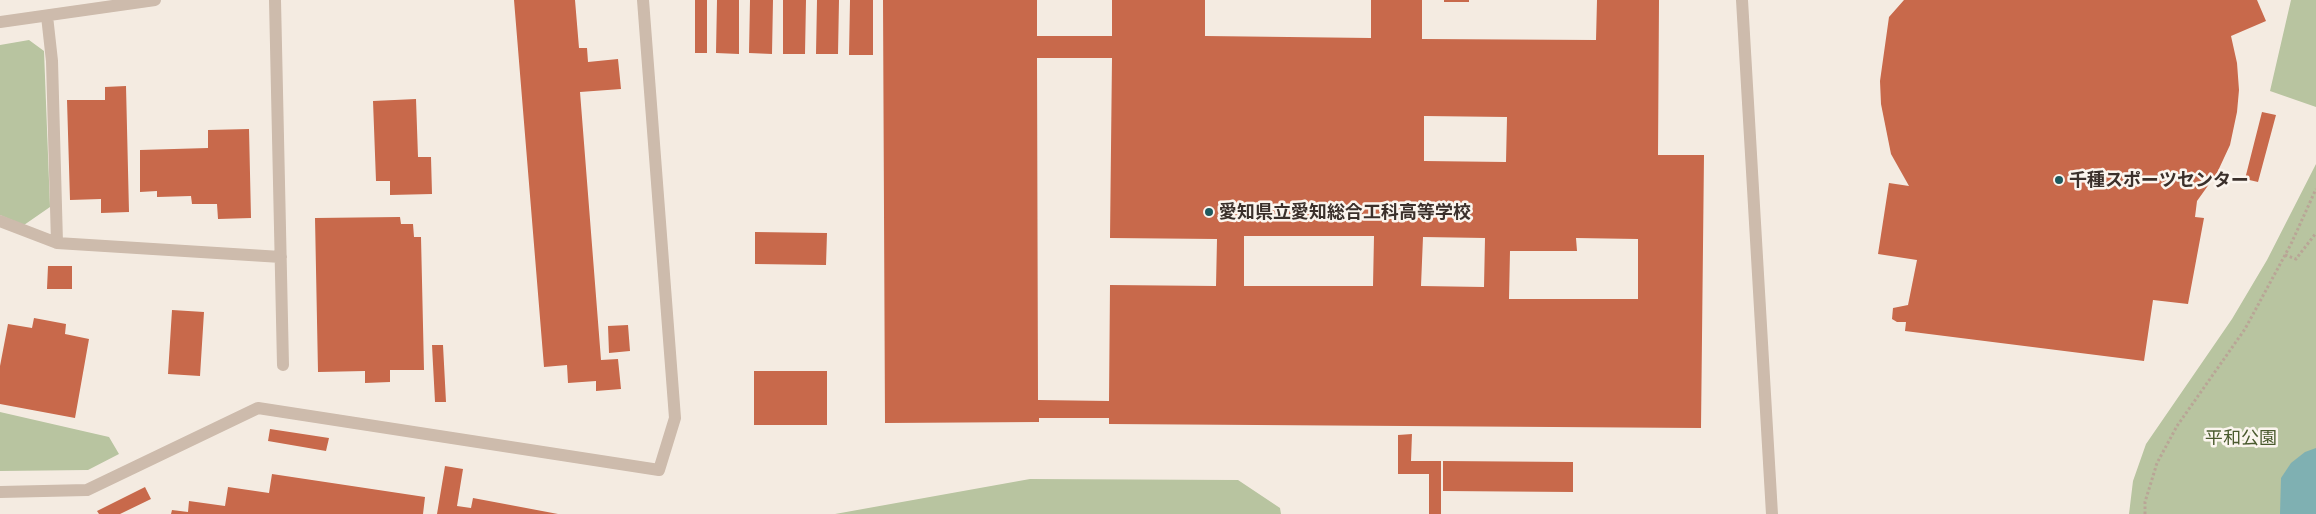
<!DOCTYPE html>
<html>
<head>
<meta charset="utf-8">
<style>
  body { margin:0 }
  canvas { display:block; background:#f4ebe1 }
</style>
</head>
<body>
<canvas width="2316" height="514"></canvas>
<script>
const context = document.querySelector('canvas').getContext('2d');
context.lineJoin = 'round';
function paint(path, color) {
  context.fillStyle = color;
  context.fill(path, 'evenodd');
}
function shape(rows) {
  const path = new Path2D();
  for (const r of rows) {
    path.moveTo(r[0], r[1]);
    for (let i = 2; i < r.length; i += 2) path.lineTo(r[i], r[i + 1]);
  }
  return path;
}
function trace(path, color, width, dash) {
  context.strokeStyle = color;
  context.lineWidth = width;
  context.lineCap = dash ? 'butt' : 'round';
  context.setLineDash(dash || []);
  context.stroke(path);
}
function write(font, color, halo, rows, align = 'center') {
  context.font = font + ' Commissioner,"Noto Sans JP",sans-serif';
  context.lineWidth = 5;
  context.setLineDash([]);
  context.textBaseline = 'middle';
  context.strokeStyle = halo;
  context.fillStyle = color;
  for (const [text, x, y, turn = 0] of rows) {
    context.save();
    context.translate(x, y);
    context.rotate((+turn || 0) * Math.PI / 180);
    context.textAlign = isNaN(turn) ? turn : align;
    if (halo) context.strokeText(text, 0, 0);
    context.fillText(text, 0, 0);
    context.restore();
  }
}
paint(shape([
  [2291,0,2316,0,2316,107,2270,91],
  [29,40,44,51,50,207,24,225,0,215,0,45],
  [2316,164,2316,514,2129,514,2133,481,2146,444,2232,319,2267,260],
  [0,412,109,437,119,454,88,470,0,471],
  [1030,479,1238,480,1280,508,1281,514,835,514]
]), '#b8c4a0');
paint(shape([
  [2316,448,2316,514,2280,514,2281,478,2291,463,2305,452]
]), '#7fb0b2');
paint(shape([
  [514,0,575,0,579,48,587,48,588,62,618,59,621,89,580,92,601,360,618,359,621,389,596,391,596,381,568,383,567,365,544,367],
  [695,0,707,0,707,53,695,53],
  [717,0,739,0,739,54,716,53],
  [750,0,773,0,772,54,749,53],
  [783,0,806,0,805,54,783,54],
  [817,0,839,0,838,54,816,54],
  [850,0,873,0,873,55,849,55],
  [883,0,1037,0,1037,36,1112,36,1112,0,1205,0,1205,36,1371,38,1371,0,1422,0,1422,39,1596,40,1597,0,1659,0,1658,155,1704,155,1701,428,1109,424,1109,418,1039,418,1039,422,885,423],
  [1037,58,1112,58,1110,238,1217,239,1216,286,1110,285,1109,401,1038,400],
  [1424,116,1507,117,1506,162,1424,161],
  [1244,236,1374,236,1373,286,1244,286],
  [1423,237,1485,238,1484,287,1421,286],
  [1576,238,1638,239,1638,299,1509,299,1510,251,1577,251],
  [1444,0,1469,0,1469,2,1444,2],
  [1904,0,2257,0,2266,21,2231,36,2237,63,2239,90,2237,112,2230,145,2217,173,2197,201,2195,217,2204,218,2188,304,2153,300,2144,361,1905,331,1906,322,1897,322,1892,319,1893,308,1908,305,1917,260,1878,254,1889,183,1909,186,1891,154,1881,104,1880,81,1889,17],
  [126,86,129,212,101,213,101,199,70,200,67,100,105,100,105,87],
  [416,99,418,157,431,157,432,194,390,195,390,181,376,181,373,101],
  [2262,112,2276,115,2258,182,2245,179],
  [249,129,251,218,218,219,217,204,192,204,191,196,157,197,157,191,140,192,140,150,208,148,208,130],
  [400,217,401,224,413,224,414,237,421,237,424,370,390,370,390,382,365,383,365,371,318,372,315,218],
  [755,232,827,233,826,265,755,264],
  [48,266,72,266,72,289,47,289],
  [172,310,204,312,200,376,168,374],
  [34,318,66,324,65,334,89,339,75,418,0,404,0,366,8,324,32,328],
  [628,325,630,351,609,353,608,326],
  [432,345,443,345,446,402,435,402],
  [754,371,827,371,827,425,754,425],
  [270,429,329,438,326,451,268,441],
  [1412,434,1411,461,1441,461,1441,514,1429,514,1429,474,1398,474,1398,435],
  [1443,461,1573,462,1573,492,1443,491],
  [445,466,463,469,457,506,471,508,473,498,558,514,437,514],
  [272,474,425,497,423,514,171,514,172,510,188,512,189,501,225,506,228,487,269,493],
  [145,487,151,499,120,514,99,514,97,511]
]), '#c8694b');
trace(shape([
  [2285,255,2296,259,2316,233],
  [2145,514,2145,502,2157,463,2177,426,2245,329,2291,244,2316,189]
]), '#b9a596', 3, [2.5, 2.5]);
trace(shape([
  [1742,0,1772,514]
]), '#cdbbac', 12);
trace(shape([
  [275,0,283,365],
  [0,22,155,0],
  [0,221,57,243,52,61,47,16],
  [57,243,281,257],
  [0,492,87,490,258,408,659,470,675,418,643,0]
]), '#cdbbac', 12);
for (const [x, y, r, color] of [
  [2059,180,5,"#1f5a5e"],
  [1209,212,5,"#1f5a5e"]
]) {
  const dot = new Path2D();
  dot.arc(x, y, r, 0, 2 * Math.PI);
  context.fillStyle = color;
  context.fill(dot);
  trace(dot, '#fbf5ee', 2);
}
write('bold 18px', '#3b302b', '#fbf5ee', [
  ["千種スポーツセンター",2069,180],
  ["愛知県立愛知総合工科高等学校",1219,212]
], 'left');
write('18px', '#4a5a2e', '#fbf5ee', [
  ["平和公園",2241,438]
]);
</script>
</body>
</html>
